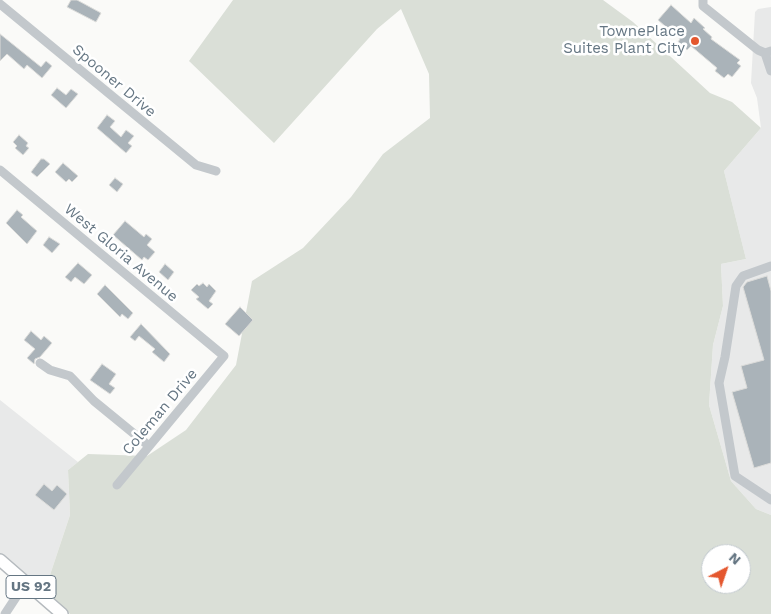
<!DOCTYPE html>
<html>
<head>
<meta charset="utf-8">
<style>
  body { margin:0 }
  #map { position:relative; width:771px; height:614px; overflow:hidden; background:#fafaf8; font-family:"Work Sans",sans-serif }
  canvas { display:block }
  .north { position:absolute; left:701px; top:544px; width:50px; height:50px; box-sizing:border-box; background:#fff; border:1px solid #c1c8cd; border-radius:50%; rotate:41deg; font-size:14px; font-weight:700; line-height:20px; text-align:center; color:#657683 }
  .north::after { content:''; display:block; margin:auto; width:18px; height:22px; background:#e4572e; clip-path:polygon(50% 0,100% 100%,50% 72%,0 100%) }
</style>
</head>
<body>
<div id="map">
<canvas width="771" height="614"></canvas>
<div class="north">N</div>
</div>
<script>
const context = document.querySelector('canvas').getContext('2d');
context.lineJoin = 'round';
function paint(path, color) {
  context.fillStyle = color;
  context.fill(path, 'evenodd');
}
function shape(rows) {
  const path = new Path2D();
  for (const r of rows) {
    path.moveTo(r[0], r[1]);
    for (let i = 2; i < r.length; i += 2) path.lineTo(r[i], r[i + 1]);
  }
  return path;
}
function trace(path, color, width, dash) {
  context.strokeStyle = color;
  context.lineWidth = width;
  context.lineCap = dash ? 'butt' : 'round';
  context.setLineDash(dash || []);
  context.stroke(path);
}
function write(font, color, halo, rows, align = 'center') {
  context.font = font + ' "Work Sans",sans-serif';
  context.lineWidth = 5;
  context.setLineDash([]);
  context.textBaseline = 'middle';
  context.strokeStyle = halo;
  context.fillStyle = color;
  for (const [text, x, y, turn = 0] of rows) {
    context.save();
    context.translate(x, y);
    context.rotate((+turn || 0) * Math.PI / 180);
    context.textAlign = isNaN(turn) ? turn : align;
    if (halo) context.strokeText(text, 0, 0);
    context.fillText(text, 0, 0);
    context.restore();
  }
}
paint(shape([
  [771,7,771,515,756,509,731,481,709,405,713,345,723,306,721,264,746,259,724,171,761,128,757,98,751,83,755,12,758,9],
  [0,400,78,462,68,470,70,515,49,578,47,594,0,553]
]), '#e8e9e9');
paint(shape([
  [233,0,603,0,633,22,710,93,732,102,761,128,724,171,746,259,721,264,723,306,713,345,709,405,731,481,756,509,771,515,771,614,70,614,47,594,49,578,70,515,68,470,88,454,147,456,186,430,236,365,252,281,303,248,351,197,383,154,430,118,429,74,401,9,377,29,274,143,189,61],
  [711,554,741,554,741,584,711,584]
]), '#dadfd7');
const building = shape([
  [71,0,77,0,101,13,96,22,67,7,71,0],
  [671,5,691,23,694,18,705,28,703,29,712,37,711,39,740,60,737,63,741,66,732,77,728,74,724,78,715,71,717,68,691,46,687,50,678,42,680,39,658,20,671,5],
  [0,34,41,67,46,61,52,66,42,78,27,65,24,69,7,54,0,61,0,34],
  [57,88,66,95,71,89,78,94,66,108,51,95,57,88],
  [107,115,115,121,110,127,121,137,126,130,134,136,128,143,132,146,126,153,97,128,107,115],
  [19,135,28,143,26,146,29,148,23,155,15,148,17,146,13,142,19,135],
  [41,159,44,159,50,164,37,177,31,172,41,159],
  [63,163,78,176,72,182,69,179,66,182,55,172,63,163],
  [115,178,123,184,117,192,109,185,115,178],
  [17,210,23,215,21,217,37,231,27,244,6,223,17,210],
  [125,221,144,237,146,234,152,239,147,245,155,252,148,260,144,257,142,260,113,235,125,221],
  [49,237,60,244,52,253,43,245,49,237],
  [78,263,92,275,84,284,75,277,71,282,65,277,78,263],
  [165,264,174,272,168,280,159,272,165,264],
  [767,276,771,291,771,463,754,468,732,392,747,388,741,366,764,360,743,287,747,282,767,276],
  [203,283,207,287,209,284,216,291,209,301,213,304,208,309,196,299,199,297,191,290,197,284,199,286,203,283],
  [105,285,133,313,128,319,122,314,120,317,97,294,105,285],
  [240,307,253,320,239,336,225,324,240,307],
  [141,324,170,354,164,362,152,352,155,349,139,336,135,341,130,337,141,324],
  [31,331,41,340,44,336,52,343,40,357,35,359,34,364,27,358,35,349,24,340,31,331],
  [102,364,116,374,109,384,115,388,110,394,90,380,102,364],
  [44,484,52,491,57,485,67,494,54,510,35,495,44,484]
]);
paint(building, '#aab3b9');
trace(building, '#dcdcda', 1);
const major = shape([
  [0,560,62,614]
]);
trace(major, '#b5babe', 14);
trace(shape([
  [703,0,703,6,758,50,765,53,771,51],
  [0,4,196,165,216,171],
  [765,53,771,71],
  [0,170,224,356,117,485],
  [771,266,743,276,736,286,725,357,719,383,735,476,771,500],
  [40,363,50,370,70,376,94,401,149,446],
  [5,614,26,582]
]), '#c3c8cc', 9);
trace(major, '#fff', 11);
for (const [x, y, r, color] of [
  [695,41,5,"#e4572e"]
]) {
  const dot = new Path2D();
  dot.arc(x, y, r, 0, 2 * Math.PI);
  context.fillStyle = color;
  context.fill(dot);
  trace(dot, '#fff', 2);
}
for (const [x, y, w] of [
  [31,587,50]
]) {
  const box = new Path2D();
  box.roundRect(x - w / 2, y - 11.5, w, 23, 4);
  context.fillStyle = '#fff';
  context.fill(box);
  trace(box, '#657683', 1);
}
write('bold 14px', '#657683', null, [
  ["US 92",31,587]
]);
write('15px', '#657683', '#fff', [
  ["TownePlace",685,32],
  ["Suites Plant City",685,49]
], 'right');
write('15px', '#657683', '#fff', [
  ["Spooner Drive",114,81,40],
  ["West Gloria Avenue",121,253,40],
  ["Coleman Drive",160,412,-50]
]);
</script>
</body>
</html>
